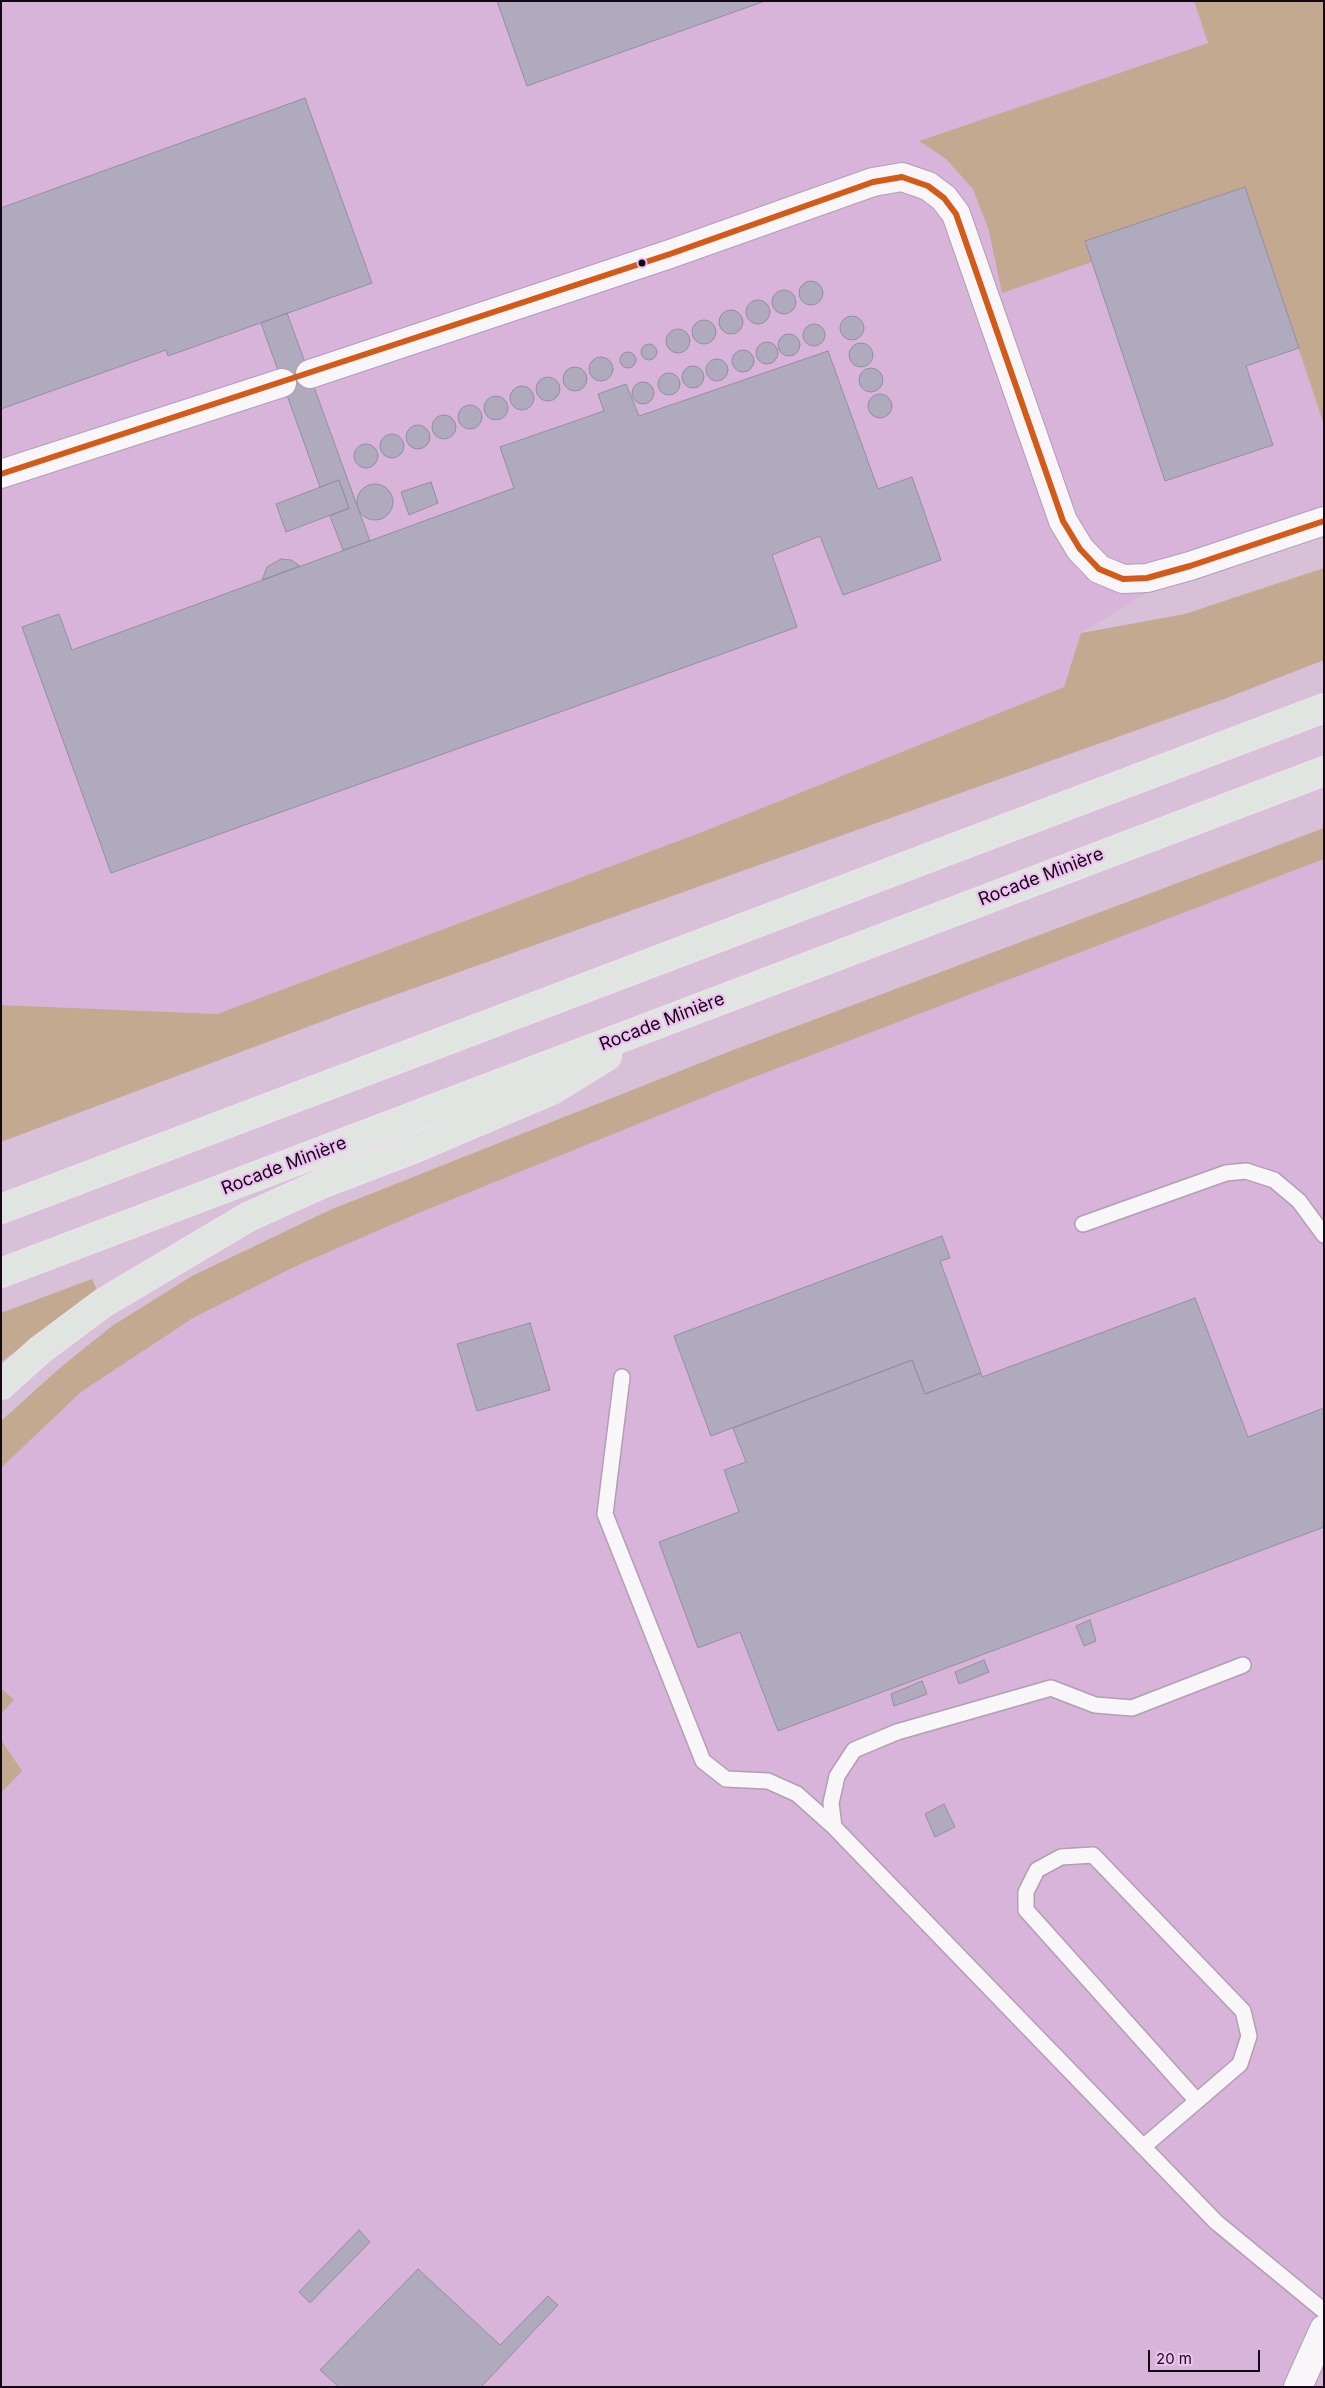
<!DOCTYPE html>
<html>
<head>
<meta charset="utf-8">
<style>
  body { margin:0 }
  #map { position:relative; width:1325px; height:2388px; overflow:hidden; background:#d7c0d8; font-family:Inter,sans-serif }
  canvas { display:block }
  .frame { position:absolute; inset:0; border:2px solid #150716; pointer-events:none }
  .scale { position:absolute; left:1148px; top:2350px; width:112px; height:22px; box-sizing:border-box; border:2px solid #150716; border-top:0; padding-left:6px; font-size:15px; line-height:18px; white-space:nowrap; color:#150716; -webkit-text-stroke:4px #eec2f0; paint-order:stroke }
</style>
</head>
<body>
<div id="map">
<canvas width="1325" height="2388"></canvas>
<div class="frame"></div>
<div class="scale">20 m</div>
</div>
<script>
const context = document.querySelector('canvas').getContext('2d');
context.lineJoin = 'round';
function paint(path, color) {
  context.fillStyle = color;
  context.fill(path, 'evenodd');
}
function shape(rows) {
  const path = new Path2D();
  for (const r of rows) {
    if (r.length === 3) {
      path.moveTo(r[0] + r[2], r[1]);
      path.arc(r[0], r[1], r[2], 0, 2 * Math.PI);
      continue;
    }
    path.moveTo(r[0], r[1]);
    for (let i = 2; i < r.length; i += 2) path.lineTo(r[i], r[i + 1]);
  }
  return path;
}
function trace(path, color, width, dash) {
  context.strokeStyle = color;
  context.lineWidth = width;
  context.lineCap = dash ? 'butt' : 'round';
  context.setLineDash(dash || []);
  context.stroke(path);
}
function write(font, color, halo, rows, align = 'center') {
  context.font = font + ' Inter,sans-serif';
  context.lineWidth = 4.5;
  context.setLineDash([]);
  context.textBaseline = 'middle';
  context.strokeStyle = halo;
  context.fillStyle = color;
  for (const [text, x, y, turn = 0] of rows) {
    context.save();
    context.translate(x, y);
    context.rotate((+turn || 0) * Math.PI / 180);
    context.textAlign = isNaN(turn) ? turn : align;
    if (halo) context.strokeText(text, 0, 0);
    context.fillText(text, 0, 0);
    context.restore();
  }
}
paint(shape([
  [1,1,1194,1,1324,387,1324,521,1190,566,1081,633,1064,687,702,832,217,1014,1,1005],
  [1324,859,1324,2387,1,2387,1,1714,14,1700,1,1688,1,1468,81,1392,193,1318,294,1267,421,1212,744,1081]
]), '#d8b3da');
paint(shape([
  [1194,1,1324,1,1324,425,1245,187,1085,241,1092,262,1002,293,989,231,973,189,946,159,919,141,1208,43],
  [1324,568,1324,660,1224,699,350,1011,1,1142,1,1005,217,1014,702,832,1064,687,1081,633,1185,614],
  [1324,828,1324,859,744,1081,421,1212,294,1267,193,1318,81,1392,1,1468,1,1421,61,1367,112,1326,192,1276,330,1210,728,1052],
  [92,1279,98,1292,1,1362,1,1313],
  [1,1688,14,1700,1,1714],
  [1,1740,22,1771,1,1793]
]), '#c4a991');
const building = shape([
  [497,1,765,1,527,86,497,1],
  [305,98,372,283,168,356,166,350,1,409,1,208,305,98],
  [1245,187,1299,348,1246,366,1273,445,1165,481,1085,241,1245,187],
  [811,293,12],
  [784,302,12],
  [758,312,12],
  [731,322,12],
  [287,313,370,541,343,550,330,516,349,508,339,480,320,487,261,323,287,313],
  [852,328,12],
  [704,332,12],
  [814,335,11],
  [678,341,12],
  [789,345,11],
  [767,353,11],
  [861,355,12],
  [649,352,8],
  [743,361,11],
  [828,351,878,489,912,477,941,560,843,595,820,536,772,555,797,627,111,873,22,627,59,614,72,650,514,488,500,447,604,411,598,394,626,384,639,416,828,351],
  [628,360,8],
  [601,369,12],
  [717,370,11],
  [693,377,11],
  [575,379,12],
  [871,380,12],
  [669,384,11],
  [548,389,12],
  [643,393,11],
  [522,398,12],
  [880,406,12],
  [496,408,12],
  [470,417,12],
  [444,427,12],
  [418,437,12],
  [392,446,12],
  [366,456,12],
  [339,480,349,508,286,532,276,504,339,480],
  [431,482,438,503,409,515,401,492,431,482],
  [375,502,18],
  [281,559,291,560,300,566,262,580,267,567,281,559],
  [942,1236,950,1258,940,1261,981,1373,925,1394,912,1360,711,1436,674,1336,942,1236],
  [1195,1298,1248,1437,1324,1408,1324,1527,778,1731,740,1632,698,1648,659,1542,739,1512,724,1470,746,1462,733,1428,912,1360,925,1394,981,1373,982,1377,1195,1298],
  [530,1323,550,1390,477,1411,457,1344,530,1323],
  [1090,1620,1096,1641,1084,1646,1076,1626,1090,1620],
  [984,1660,989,1672,959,1684,955,1672,984,1660],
  [922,1681,927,1694,894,1706,891,1694,922,1681],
  [944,1804,955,1827,935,1837,925,1814,944,1804],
  [359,2230,370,2242,310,2303,299,2292,359,2230],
  [418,2269,500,2345,548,2296,558,2305,481,2387,339,2387,320,2370,418,2269]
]);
paint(building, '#b0aabf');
trace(building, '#958ea2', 1);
const lane = shape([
  [1083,1224,1226,1173,1246,1171,1274,1180,1299,1201,1324,1235],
  [622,1377,605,1514,703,1761,726,1779,768,1781,797,1794,834,1827,1216,2222,1324,2311],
  [834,1827,831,1803,837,1776,854,1750,897,1732,1051,1688,1095,1705,1132,1708,1243,1665],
  [1143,2147,1197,2101,1240,2064,1249,2036,1243,2011,1093,1855,1061,1857,1037,1870,1026,1892,1026,1910,1197,2101]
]);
const street = shape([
  [310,374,670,254,873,182,902,177,928,186,944,198,956,214,1063,521,1080,549,1099,569,1123,579,1147,578,1190,566,1324,521],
  [1,474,282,383],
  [1298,2387,1324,2329]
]);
const highway = shape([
  [1,1209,1324,708],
  [1,1273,1324,771],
  [1,1385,40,1350,103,1303,248,1217,321,1184,413,1149,552,1090,607,1056]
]);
trace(lane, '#b19fb2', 18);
trace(street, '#b19fb2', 30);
trace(highway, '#ede3ed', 30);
trace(lane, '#f9f6f9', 15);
trace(street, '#f9f6f9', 28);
trace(highway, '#e1e5e1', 28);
trace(shape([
  [1,474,670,254,873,182,902,177,928,186,944,198,956,214,1063,521,1080,549,1099,569,1123,579,1147,578,1190,566,1324,521]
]), '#d45a1a', 6);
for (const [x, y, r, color] of [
  [642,263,4.5,"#150716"]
]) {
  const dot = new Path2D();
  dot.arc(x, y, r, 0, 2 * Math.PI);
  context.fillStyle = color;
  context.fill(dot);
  trace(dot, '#eec2f0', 2);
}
write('18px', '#150716', '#eec2f0', [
  ["Rocade Minière",1041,877,-21],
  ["Rocade Minière",662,1022,-21],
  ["Rocade Minière",284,1166,-21]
]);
</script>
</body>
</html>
